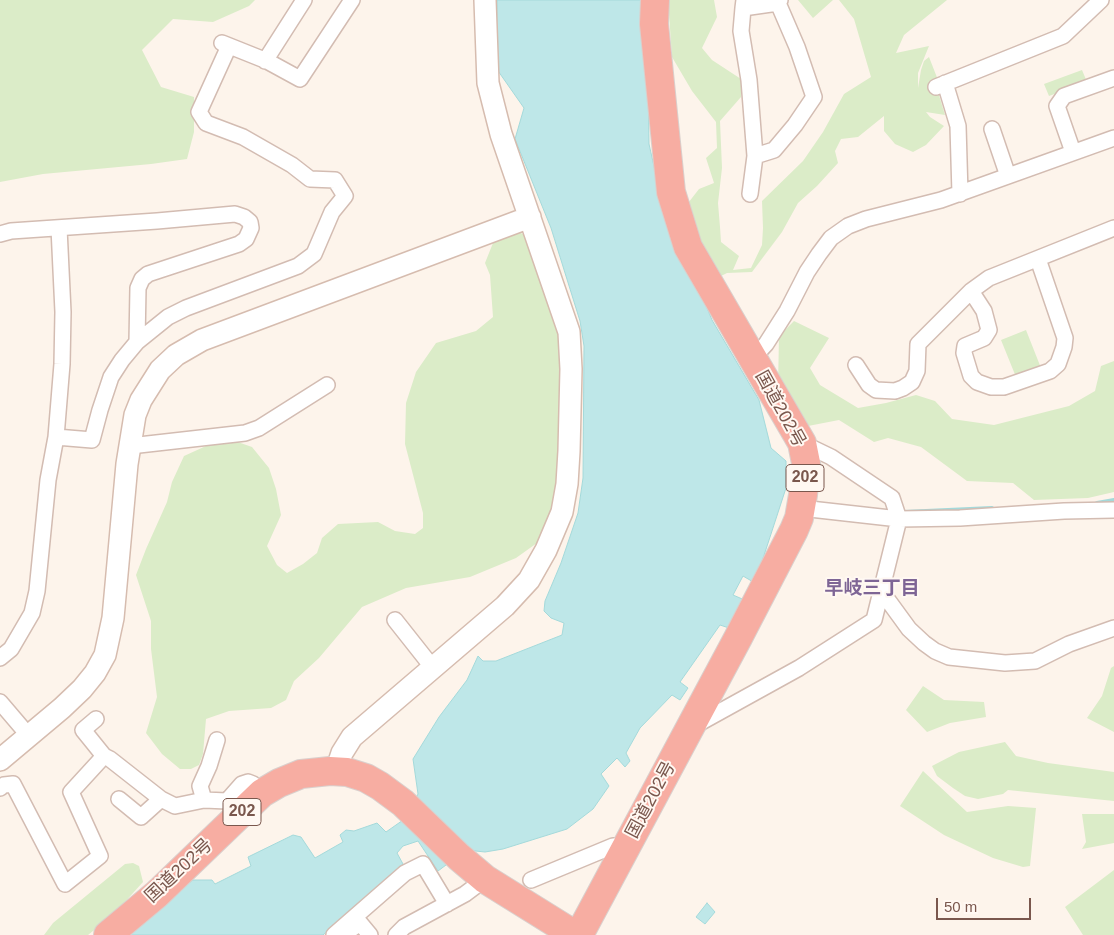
<!DOCTYPE html>
<html>
<head>
<meta charset="utf-8">
<style>
  body { margin:0 }
  #map { position:relative; width:1114px; height:935px; overflow:hidden; background:#fdf4eb; font-family:Helvetica,sans-serif }
  canvas { display:block }
  .scale { position:absolute; left:936px; top:898px; width:95px; height:22px; box-sizing:border-box; border:2px solid #7a574d; border-top:0; padding-left:6px; font-size:15px; line-height:18px; white-space:nowrap; color:#7a574d; -webkit-text-stroke:4px #fff8f2; paint-order:stroke }
</style>
</head>
<body>
<div id="map">
<canvas width="1114" height="935"></canvas>
<div class="scale">50 m</div>
</div>
<script>
const context = document.querySelector('canvas').getContext('2d');
context.lineJoin = 'round';
function paint(path, color) {
  context.fillStyle = color;
  context.fill(path, 'evenodd');
}
function shape(rows) {
  const path = new Path2D();
  for (const r of rows) {
    path.moveTo(r[0], r[1]);
    for (let i = 2; i < r.length; i += 2) path.lineTo(r[i], r[i + 1]);
  }
  return path;
}
function trace(path, color, width, dash) {
  context.strokeStyle = color;
  context.lineWidth = width;
  context.lineCap = dash ? 'butt' : 'round';
  context.setLineDash(dash || []);
  context.stroke(path);
}
function write(font, color, halo, rows, align = 'center') {
  context.font = font + ' Helvetica,"Noto Sans JP",sans-serif';
  context.lineWidth = 4;
  context.setLineDash([]);
  context.textBaseline = 'middle';
  context.strokeStyle = halo;
  context.fillStyle = color;
  for (const [text, x, y, turn = 0] of rows) {
    context.save();
    context.translate(x, y);
    context.rotate((+turn || 0) * Math.PI / 180);
    context.textAlign = isNaN(turn) ? turn : align;
    if (halo) context.strokeText(text, 0, 0);
    context.fillText(text, 0, 0);
    context.restore();
  }
}
paint(shape([
  [0,0,255,0,249,6,213,22,173,19,142,50,161,87,194,97,194,132,187,159,151,164,43,174,0,182],
  [668,0,714,0,717,17,702,48,712,60,741,79,741,97,720,121,722,168,718,203,720,227,721,242,739,256,733,270,751,268,762,245,763,228,762,201,803,161,823,132,844,94,871,77,854,19,839,0,947,0,904,35,896,53,929,46,918,73,918,88,921,70,924,61,929,57,938,80,938,92,945,115,926,112,930,117,944,126,926,145,913,152,895,144,884,131,884,116,858,137,841,139,835,151,838,163,817,186,798,203,782,232,752,272,727,273,713,280,685,207,699,189,714,183,706,158,717,148,716,122,692,91,672,57],
  [798,0,833,0,813,18],
  [1082,70,1087,82,1049,96,1044,84],
  [513,230,523,234,531,247,561,337,562,488,549,521,537,543,516,558,470,577,406,588,362,607,319,658,294,681,286,700,271,708,229,711,206,719,203,754,199,765,191,769,180,769,162,754,146,733,157,697,151,649,151,621,136,575,146,549,167,502,172,482,184,456,206,446,232,440,252,447,269,468,276,489,281,515,267,546,277,565,287,573,303,564,317,553,322,538,338,524,378,522,395,531,415,534,423,528,423,513,405,444,406,403,416,372,436,343,476,331,493,317,490,275,485,263,493,243,503,234],
  [794,321,829,338,810,368,820,385,858,408,886,403,916,395,935,401,952,419,994,425,1069,406,1095,391,1101,366,1114,361,1114,492,1088,498,1034,500,1013,483,967,481,921,447,888,438,874,442,839,420,808,426,778,387,779,336],
  [1026,330,1041,368,1016,377,1001,340],
  [1114,666,1114,732,1087,718,1102,696,1111,668],
  [923,686,944,700,984,702,986,717,950,723,927,732,906,710],
  [1005,742,1016,756,1048,763,1114,772,1114,801,1008,790,1003,794,978,799,965,796,953,788,937,776,932,766,959,752],
  [923,771,967,812,1008,806,1036,808,1030,866,1023,867,993,858,944,835,900,806],
  [1082,814,1114,814,1114,843,1082,849,1086,842],
  [133,863,139,866,143,882,114,914,88,935,44,935,53,923,125,864],
  [1114,870,1114,935,1083,935,1065,907]
]), '#dbecc8');
const water = shape([
  [497,0,647,0,649,144,660,193,712,320,759,400,771,448,786,461,786,488,755,583,743,576,733,595,747,601,732,629,720,625,680,682,688,688,680,700,672,695,640,728,626,753,630,761,625,767,617,758,601,774,609,786,593,809,567,829,503,849,485,852,466,850,438,871,418,841,403,846,397,853,403,864,323,935,123,935,165,900,193,880,212,880,215,884,251,866,248,857,293,835,301,837,315,858,343,842,340,835,346,830,354,831,377,823,386,832,406,818,418,794,413,759,439,717,467,680,478,656,483,661,496,661,562,635,564,623,551,618,544,611,545,601,561,563,578,513,583,478,584,346,580,321,551,228,515,139,524,108,496,68,497,0],
  [707,903,715,912,705,924,696,917,707,903]
]);
paint(water, '#bee7e8');
trace(water, '#a4d9da', 1);
trace(shape([
  [1097,503,1114,500],
  [904,512,992,508]
]), '#a4d9da', 4);
const street = shape([
  [744,0,743,8,778,3,780,0],
  [743,8,741,31,749,80,755,156,774,150,795,125,814,97,797,47,778,3],
  [222,43,267,61,300,79,352,0],
  [265,61,304,0],
  [945,83,958,126,960,194],
  [936,87,1063,36,1101,0],
  [992,129,1008,176],
  [1073,152,1057,106,1064,96,1114,78],
  [750,194,755,156],
  [0,234,11,231,157,221,235,214,244,217,250,222,251,228,246,239,239,244,148,274,142,279,138,288,137,342],
  [971,291,984,311,989,330,984,338,965,346,964,353,971,376,977,382,991,387,1004,387,1050,371,1058,364,1064,347,1065,338,1038,259],
  [752,359,766,344,787,311,807,272,819,254,831,238,848,226,866,219,941,200,1114,138],
  [856,365,869,385,876,390,895,391,903,388,912,382,917,371,918,344,971,291,989,278,1114,228],
  [56,437,62,364,63,312,59,228],
  [802,443,831,457,892,498,899,519,960,518,1064,511,1114,510],
  [130,446,245,433,259,428,327,385],
  [882,592,909,629,924,643,935,651,949,657,1005,663,1035,661,1069,644,1114,628],
  [395,620,433,668],
  [0,658,11,649,32,613,37,591,48,480,56,437,92,440,100,410,111,377,122,360,137,342,168,317,186,308,298,266,314,254,332,212,345,196,335,180,310,179,292,165,243,137,206,123,199,112,229,46],
  [0,702,29,736],
  [96,719,83,730,104,756],
  [694,726,799,668,874,620,899,519,801,508],
  [0,788,4,785,13,784,65,884,100,856,71,792,104,756,110,759,161,799,175,806,204,800,227,801,242,784,248,782,253,784,262,793],
  [119,799,141,817,161,799],
  [204,800,200,786,209,766,217,740],
  [531,880,613,846,626,846],
  [346,933,360,923,370,935],
  [334,935,405,873,423,864,447,904],
  [396,935,404,927,465,894,485,879]
]);
const secondary = shape([
  [0,760,62,708,82,689,95,673,105,655,113,618,127,464,135,415,141,400,160,370,176,355,202,340,530,217],
  [336,771,342,753,352,737,505,606,529,580,546,550,562,512,567,484,569,451,571,369,569,332,501,134,488,83,485,0]
]);
const highway = shape([
  [108,935,157,894,262,793,279,783,301,774,330,771,347,772,366,778,380,786,403,803,459,857,485,879,575,935],
  [579,935,738,638,794,530,799,518,803,495,806,463,802,443,688,247,671,192,654,24,655,0]
]);
trace(street, '#d3bcb2', 18);
trace(secondary, '#d6bcaf', 24);
trace(highway, '#dad0cd', 30);
trace(street, '#fff', 15);
trace(secondary, '#fff', 21);
trace(highway, '#f7ada2', 28);
for (const [x, y, w] of [
  [805,478,38],
  [242,812,38]
]) {
  const box = new Path2D();
  box.roundRect(x - w / 2, y - 13.5, w, 27, 4);
  context.fillStyle = '#fff8f2';
  context.fill(box);
  trace(box, '#7a574d', 1);
}
write('bold 16px', '#7a574d', null, [
  ["202",805,478],
  ["202",242,812]
]);
write('18px', '#7a574d', '#fff8f2', [
  ["国道202号",780,409,61],
  ["国道202号",651,800,-62],
  ["国道202号",179,871,-43]
]);
write('bold 19px', '#7e6595', '#fff8f2', [
  ["早岐三丁目",872,589]
]);
</script>
</body>
</html>
